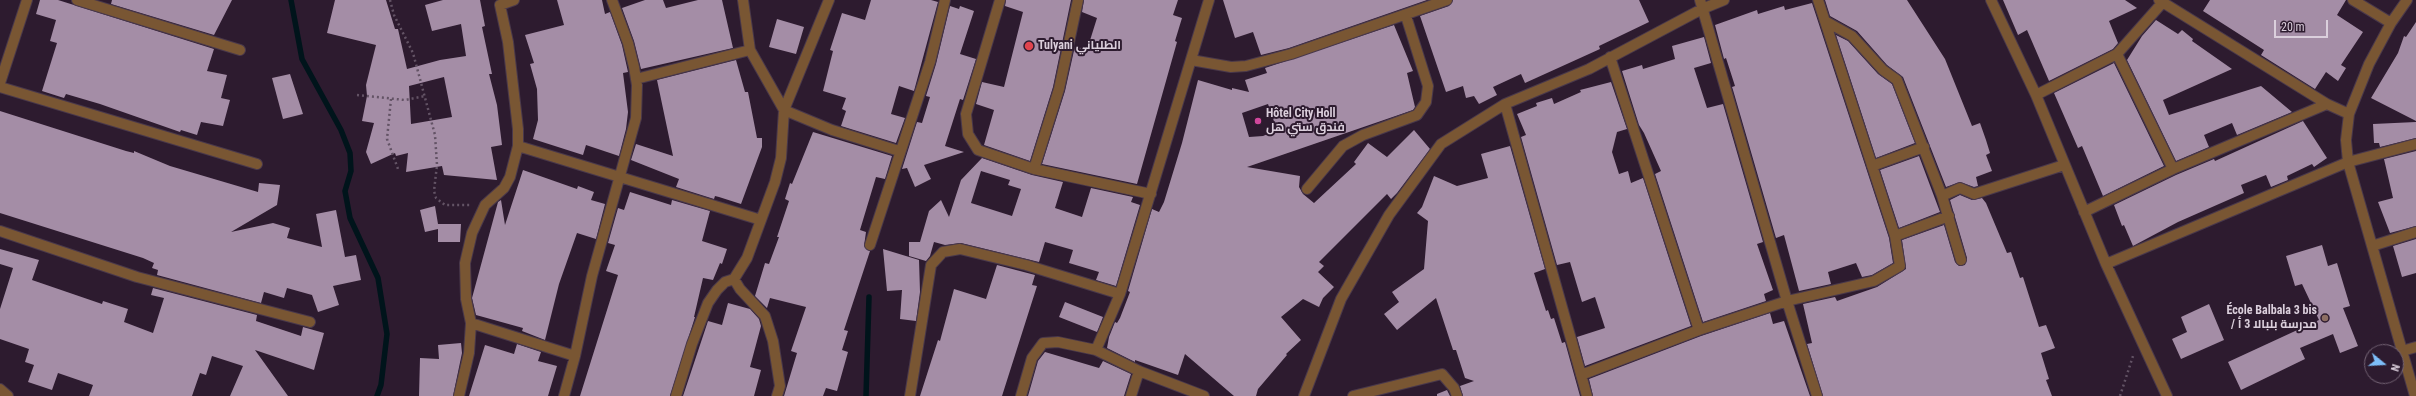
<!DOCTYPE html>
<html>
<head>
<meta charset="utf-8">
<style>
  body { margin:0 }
  #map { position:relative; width:2416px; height:396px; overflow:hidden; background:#2d1b2f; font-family:"Roboto Condensed",sans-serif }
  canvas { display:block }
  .north { position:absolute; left:2364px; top:344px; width:40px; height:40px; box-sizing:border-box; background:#2d1b2f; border:1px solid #736374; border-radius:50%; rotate:108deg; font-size:11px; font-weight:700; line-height:16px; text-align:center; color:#dbcfdc }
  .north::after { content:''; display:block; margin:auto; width:14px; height:18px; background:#7dbef9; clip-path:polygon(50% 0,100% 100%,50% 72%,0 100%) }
  .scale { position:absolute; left:2274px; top:20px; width:54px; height:18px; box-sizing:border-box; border:2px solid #dbcfdc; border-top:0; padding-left:5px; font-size:12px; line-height:14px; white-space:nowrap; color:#dbcfdc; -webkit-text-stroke:3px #2d1b2f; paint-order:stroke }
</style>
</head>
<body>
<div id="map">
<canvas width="2416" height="396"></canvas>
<div class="north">N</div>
<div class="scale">20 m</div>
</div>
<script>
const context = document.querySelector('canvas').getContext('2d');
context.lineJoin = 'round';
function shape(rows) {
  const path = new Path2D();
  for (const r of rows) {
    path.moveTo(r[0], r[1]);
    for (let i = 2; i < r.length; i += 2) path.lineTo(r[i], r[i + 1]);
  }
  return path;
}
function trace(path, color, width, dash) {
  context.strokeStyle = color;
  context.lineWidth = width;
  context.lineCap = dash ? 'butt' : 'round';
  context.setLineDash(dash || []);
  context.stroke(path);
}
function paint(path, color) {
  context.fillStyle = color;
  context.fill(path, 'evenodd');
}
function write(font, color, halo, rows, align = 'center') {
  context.font = font + ' "Roboto Condensed",Cairo,sans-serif';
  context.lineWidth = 4;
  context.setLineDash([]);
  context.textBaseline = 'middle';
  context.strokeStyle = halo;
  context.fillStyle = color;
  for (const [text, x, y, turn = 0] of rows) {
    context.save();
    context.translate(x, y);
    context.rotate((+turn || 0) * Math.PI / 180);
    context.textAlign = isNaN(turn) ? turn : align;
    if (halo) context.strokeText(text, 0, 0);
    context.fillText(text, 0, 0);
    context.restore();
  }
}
trace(shape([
  [291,0,302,59,341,130,350,153,351,171,345,191,350,218,378,278,387,334,381,385,377,396],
  [866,396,869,297]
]), '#00141b', 5.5);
paint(shape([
  [40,0,58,0,214,49,207,71,227,75,221,98,230,100,223,126,201,122,197,135,181,130,180,132,100,104,66,94,64,98,42,91,57,43,50,41,56,20,36,14],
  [112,0,232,0,214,35,111,4],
  [335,0,386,0,395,29,398,29,407,69,440,60,466,56,461,24,432,31,425,5,443,0,480,0,485,26,482,27,492,74,489,74,497,105,502,145,491,147,497,180,444,175,442,166,406,172,408,153,396,156,395,153,371,164,366,152,374,123,362,121,367,96,366,85,376,45,327,33],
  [444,77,452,117,411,124,409,86],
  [557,0,602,0,605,14,610,12,622,45,628,72,623,73,628,112,626,129,619,156,586,145,583,155,533,139,538,120,537,89,530,64,534,63,525,35,564,25],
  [645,0,663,0,666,8,698,0,722,0,733,48,641,69,634,41,622,8],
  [871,0,931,0,938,2,914,91,899,86,891,114,905,118,896,143,841,126,846,111,842,109,846,98,823,91,833,51,830,50,842,13,865,20],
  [1006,0,1071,0,1053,87,1030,161,984,145,994,110,976,104,982,82,1004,87,1023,12,1005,6],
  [1084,0,1178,0,1173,15,1182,18,1175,41,1177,42,1137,184,1042,164,1065,91,1075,46,1087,50,1097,18,1082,12],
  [1223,0,1427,0,1289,48,1261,55,1253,32,1235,38],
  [1453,0,1639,0,1649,22,1599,46,1600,49,1525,83,1521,74,1493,87,1497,95,1479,104,1474,96,1466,98,1463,86,1446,92,1420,16,1449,6],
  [1825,0,1907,0,1945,59,1972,126,1980,123,1986,140,1990,153,1986,155,1992,171,1976,177,1978,186,1974,187,1960,182,1946,187,1903,77,1887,65,1857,31,1830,16],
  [2003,0,2125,0,2137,8,2109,21,2118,43,2113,49,2049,81,2027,30,2018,35],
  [2210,0,2346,0,2337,15,2363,32,2341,65,2346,68,2338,81,2326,72,2315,89,2261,55,2264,50,2203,11],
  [1812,3,1889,238,1893,263,1872,275,1862,277,1856,263,1828,272,1831,284,1799,291,1784,235,1776,238,1733,90,1732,87,1735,86,1726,58,1724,59,1715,25,1757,10,1758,14,1784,6,1785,10],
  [950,6,959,9,960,6,974,11,960,54,976,59,963,100,960,99,945,146,964,152,924,165,931,179,915,187,907,168,902,169,917,122,922,123,930,97,926,96,936,64],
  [777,19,804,27,796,54,769,47],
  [2156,20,2178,34,2182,30,2193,39,2192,41,2232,69,2163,100,2169,115,2261,86,2292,112,2237,135,2232,123,2204,135,2209,147,2176,161,2127,60,2142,36],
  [2416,22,2416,121,2371,98,2398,53,2404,36,2406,37],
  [1394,25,1413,71,1407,73,1415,107,1413,110,1247,167,1300,176,1299,187,1303,194,1314,203,1356,164,1354,162,1368,143,1387,157,1414,130,1430,149,1397,193,1391,199,1387,194,1319,262,1324,266,1318,272,1334,287,1323,298,1319,307,1303,299,1281,317,1301,340,1286,354,1287,355,1258,389,1256,396,1234,396,1185,354,1178,375,1135,360,1135,362,1107,348,1109,337,1115,322,1117,323,1120,318,1130,292,1128,291,1152,209,1159,212,1164,202,1182,143,1198,80,1232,90,1232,88,1249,92,1245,80,1267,73,1265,68],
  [1268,104,1277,130,1263,136,1249,137,1242,113],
  [1836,35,1848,41,1878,74,1892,84,1915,143,1876,158],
  [1704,37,1711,63,1694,68,1707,108,1723,104,1763,242,1757,244,1773,290,1764,294,1766,301,1703,322,1655,174,1661,171,1644,133,1639,125,1622,71,1642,65,1643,69,1675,59,1672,46],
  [736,60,745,92,748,92,757,138,762,138,762,147,741,204,719,197,715,196,714,199,676,187,679,179,631,160,636,144,673,156,657,80],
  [2114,63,2164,166,2103,196,2082,146,2078,148,2054,93],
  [290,74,303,114,283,119,272,78],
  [1611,82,1627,129,1617,132,1612,152,1619,174,1628,171,1631,183,1643,178,1691,326,1585,366,1577,337,1605,328,1595,297,1582,302,1570,262,1557,265,1521,137,1526,135,1517,114,1537,106,1536,103,1552,98,1554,104,1581,92,1580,90],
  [0,111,126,151,134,153,134,151,170,166,258,192,259,183,280,185,277,205,231,232,273,223,290,228,287,238,322,247,316,214,336,210,345,257,356,255,361,280,333,286,339,305,318,312,312,295,287,288,284,298,264,292,261,303,157,275,158,270,152,268,154,263,143,258,0,213],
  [2303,121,2327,158,2314,167,2312,164,2287,176,2288,180,2271,187,2266,175,2241,185,2244,193,2178,222,2133,246,2124,225,2122,226,2114,205,2176,175,2214,159,2215,161],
  [2416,122,2416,138,2380,147,2379,143,2374,143,2373,124],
  [813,132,892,156,885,179,876,177,860,230,866,232,864,246,870,251,844,330,848,331,842,350,848,352,837,391,826,388,823,396,784,396,797,353,791,351,806,307,770,298,767,308,755,296,765,263,769,264,779,237,777,237,789,201,785,199,790,183,792,184],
  [1510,146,1545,269,1534,273,1546,311,1548,310,1551,319,1554,318,1562,343,1565,342,1580,396,1463,396,1460,386,1474,381,1465,378,1456,350,1453,350,1436,298,1397,330,1384,314,1399,302,1392,292,1424,269,1428,221,1417,213,1422,207,1434,176,1457,186,1488,178,1481,154],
  [2416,151,2416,226,2390,233,2378,202,2393,198,2384,159],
  [1919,156,1940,212,1899,228,1880,170],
  [982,158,1032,175,1063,182,1055,208,1082,217,1091,188,1133,197,1131,202,1140,205,1116,286,1096,280,1099,272,1069,263,1073,250,1045,242,1039,262,961,243,945,245,934,242,930,256,926,261,909,256,909,242,920,242,929,211,941,200,949,217,961,180],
  [981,171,1010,180,1008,185,1021,189,1012,216,971,203],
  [523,170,577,189,578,186,594,192,591,200,605,204,596,239,577,233,559,284,545,340,522,331,523,328,476,315,472,298,498,202,501,200,505,225],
  [630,192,671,205,672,200,710,211,702,241,727,249,722,264,720,263,713,280,703,278,694,317,695,317,670,396,580,396,618,275,606,271,615,245,608,243,618,208,624,210],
  [1960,195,1972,200,1982,198,1986,203,2007,253,2011,252,2020,278,2023,277,2039,327,2046,325,2055,348,2041,353,2049,379,2046,380,2052,396,1823,396,1807,344,1812,343,1803,304,1835,297,1837,301,1877,287,1906,269,1902,240,1944,225,1955,262,1959,266,1965,265,1967,258,1950,200],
  [435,206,438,224,461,224,460,242,438,242,438,229,425,232,420,210],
  [2416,239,2416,273,2402,277,2393,246],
  [2322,245,2328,266,2337,263,2350,306,2343,308,2358,346,2340,353,2333,334,2300,348,2305,359,2241,390,2228,362,2319,320,2302,284,2295,286,2286,256],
  [0,249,39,260,32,280,102,304,103,301,128,309,124,322,153,333,164,298,151,295,153,288,257,315,256,321,301,336,303,327,324,333,314,370,255,350,288,396,230,396,243,366,212,356,206,375,200,373,192,396,89,396,93,385,58,373,52,390,28,382,34,365,25,362,29,349,0,339,0,309,13,268,0,264],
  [883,249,919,260,920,292,916,321,900,319,902,290,887,291],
  [997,265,1035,275,1032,285,1037,286,1002,396,920,396,938,340,940,341,954,289,986,299],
  [1065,302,1103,317,1097,332,1059,317],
  [728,303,750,309,759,319,761,326,750,367,761,370,754,396,683,396,708,321,722,325],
  [2209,304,2224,340,2181,359,2172,339,2187,332,2181,317],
  [1770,313,1773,324,1784,321,1810,396,1593,396,1589,379,1701,336],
  [461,343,462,353,453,396,419,396,420,358,439,359,438,345],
  [517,344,541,352,538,361,557,366,548,396,469,396,485,345,514,354],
  [1045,352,1099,368,1103,361,1131,374,1124,396,1028,396,1038,361],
  [1447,390,1450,396,1437,396,1437,394]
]), '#a48da6');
const minor = shape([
  [77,0,240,50],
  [829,0,784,110,832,130,899,151],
  [1000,0,966,114,968,134,978,150,1034,169,1151,194],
  [1700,0,1787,301,1817,396],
  [1991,0,2036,95,2106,264,2167,396],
  [2159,0,2327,104,2349,114],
  [2353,0,2391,23],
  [2407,0,2391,23,2369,64,2349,114,2346,140,2348,162,2415,396],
  [1825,21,1852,36,1883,70,1897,80,1942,196,1961,260],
  [2117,54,2173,169],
  [1610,57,1699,330],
  [1191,60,1231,67,1246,66,1291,54,1447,0],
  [636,79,750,50],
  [0,83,27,0],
  [0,87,257,164],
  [2036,95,2117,54,2163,2],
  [1505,104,1587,396],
  [518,146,761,220],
  [1872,166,1924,147],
  [1034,169,1059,89,1078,0],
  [1307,189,1343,146,1363,135,1417,115,1426,102,1428,86,1406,16],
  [1942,196,1960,188,1974,194,2064,165],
  [2084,212,2173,169,2327,104],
  [0,231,137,277,310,322],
  [1895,236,1949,216],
  [870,245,930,62,945,0],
  [2372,246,2416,232],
  [2106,264,2348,162,2416,144],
  [734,279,740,289,765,316,773,341,780,386,777,396],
  [471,323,575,356],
  [1096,350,1120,294,1209,0],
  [2402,351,2416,347],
  [1581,375,1699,330,1787,301,1874,281,1900,266,1895,236,1818,0],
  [0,389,8,396],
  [459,396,469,353,471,323,466,299,465,263,472,233,485,205,504,188,510,177,518,146,518,129,508,42,500,5,514,0],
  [564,396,575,356,592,276,636,118,637,85,634,67,628,43,612,0],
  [676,396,692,344,708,303,717,290,725,282,734,279,747,258,775,182,781,158,784,110,750,50,743,0],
  [910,396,931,265,943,252,960,249,1026,265,1120,294],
  [1021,396,1032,358,1043,343,1058,342,1096,350,1139,371,1204,396],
  [1131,396,1139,371],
  [1304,396,1341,299,1389,215,1441,144,1505,104,1589,69,1702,9,1724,0],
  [1353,396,1442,374,1454,388,1457,396]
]);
trace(minor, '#49384b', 12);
trace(shape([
  [390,0,394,15,413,53,435,135,437,165,434,191,436,198,445,205,471,205],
  [357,95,405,100,425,96],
  [391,99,387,139,398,169],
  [2120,396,2133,356]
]), '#635365', 2.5, [2, 3]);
trace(minor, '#795633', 10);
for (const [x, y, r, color] of [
  [1029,46,5,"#e0444e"],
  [1258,121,4,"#d1479c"],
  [2325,318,4,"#8d6e63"]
]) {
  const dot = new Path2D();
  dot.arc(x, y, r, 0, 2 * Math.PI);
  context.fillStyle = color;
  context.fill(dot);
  trace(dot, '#2d1b2f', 1.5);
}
write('bold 12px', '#dbcfdc', '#2d1b2f', [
  ["Tulyani الطلياني",1038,46],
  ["Hôtel City Holl",1266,114],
  ["فندق ستي هل",1266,128],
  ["École Balbala 3 bis",2317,311,"right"],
  ["/ مدرسة بلبالا 3 أ",2317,325,"right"]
], 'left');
</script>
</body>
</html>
